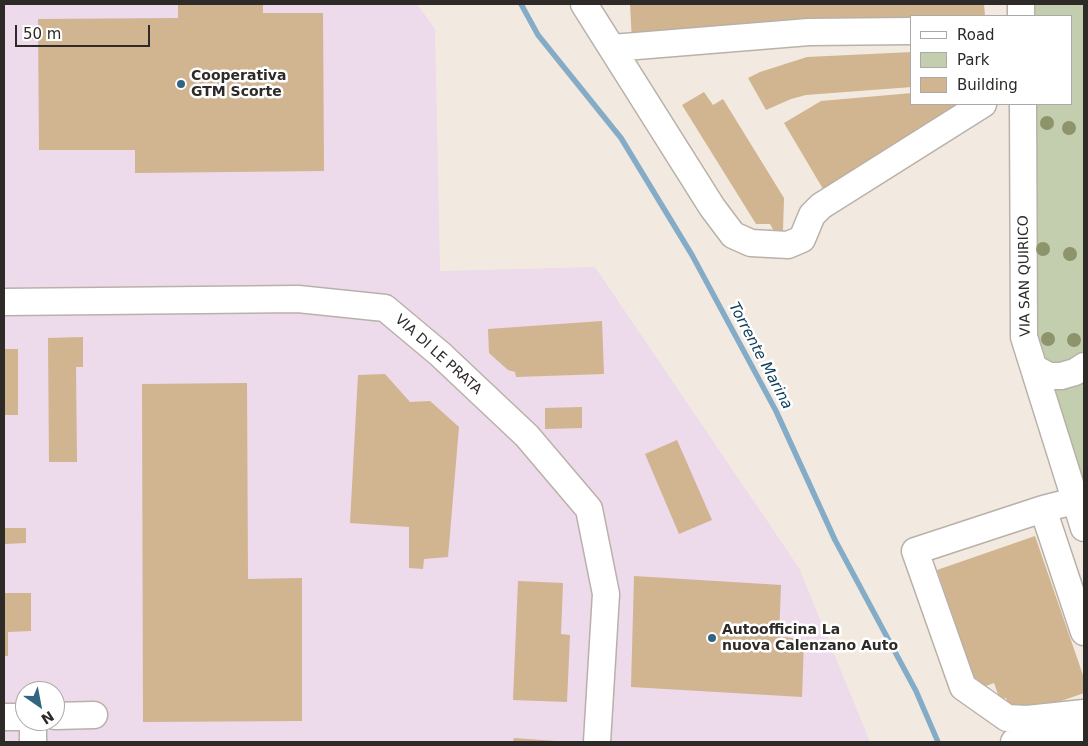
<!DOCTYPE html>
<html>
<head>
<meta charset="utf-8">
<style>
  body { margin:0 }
  #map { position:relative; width:1088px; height:746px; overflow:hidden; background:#f2eae0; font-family:"DejaVu Sans",sans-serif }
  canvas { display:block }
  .frame { position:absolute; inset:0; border:5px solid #2d2a27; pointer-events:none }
  .legend { position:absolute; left:910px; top:15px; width:162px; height:90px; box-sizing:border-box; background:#fff; border:1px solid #abaaa9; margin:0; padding:6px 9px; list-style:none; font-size:15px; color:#2d2a27 }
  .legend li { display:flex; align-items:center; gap:10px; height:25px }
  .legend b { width:25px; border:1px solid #abaaa9 }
  .north { position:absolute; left:15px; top:681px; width:50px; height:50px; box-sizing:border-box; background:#fff; border:1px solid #abaaa9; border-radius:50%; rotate:147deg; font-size:14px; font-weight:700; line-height:20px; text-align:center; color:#2d2a27 }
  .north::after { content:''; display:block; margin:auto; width:18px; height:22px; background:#316581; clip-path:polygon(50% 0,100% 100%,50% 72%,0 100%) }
  .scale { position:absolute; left:15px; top:25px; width:135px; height:22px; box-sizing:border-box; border:2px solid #2d2a27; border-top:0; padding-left:6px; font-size:15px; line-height:18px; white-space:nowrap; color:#2d2a27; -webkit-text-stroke:4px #fff; paint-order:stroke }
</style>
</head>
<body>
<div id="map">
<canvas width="1088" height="746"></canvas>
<div class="frame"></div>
<ul class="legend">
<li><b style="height:6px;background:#fff"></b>Road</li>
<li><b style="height:14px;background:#c2ceae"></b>Park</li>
<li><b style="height:14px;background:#d1b490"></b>Building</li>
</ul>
<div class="north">N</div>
<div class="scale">50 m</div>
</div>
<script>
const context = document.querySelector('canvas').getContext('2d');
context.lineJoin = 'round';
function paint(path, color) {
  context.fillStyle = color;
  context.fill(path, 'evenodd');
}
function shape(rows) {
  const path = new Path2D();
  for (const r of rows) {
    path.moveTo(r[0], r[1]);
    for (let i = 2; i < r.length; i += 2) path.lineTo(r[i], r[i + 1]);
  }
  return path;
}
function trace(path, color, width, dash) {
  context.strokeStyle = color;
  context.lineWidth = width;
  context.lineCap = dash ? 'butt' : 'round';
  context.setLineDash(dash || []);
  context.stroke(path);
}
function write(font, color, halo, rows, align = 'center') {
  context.font = font + ' "DejaVu Sans",sans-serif';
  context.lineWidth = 5;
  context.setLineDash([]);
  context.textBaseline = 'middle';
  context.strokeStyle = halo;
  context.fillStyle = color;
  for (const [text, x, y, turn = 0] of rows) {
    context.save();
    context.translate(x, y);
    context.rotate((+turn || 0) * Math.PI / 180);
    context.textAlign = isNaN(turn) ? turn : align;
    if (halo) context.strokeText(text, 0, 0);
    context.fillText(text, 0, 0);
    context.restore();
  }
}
paint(shape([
  [4,4,417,4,435,29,440,271,595,267,799,568,870,742,4,742],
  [25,691,55,691,55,721,25,721]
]), '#eddaeb');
paint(shape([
  [1036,4,1082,4,1084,8,1084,354,1062,368,1036,356,1030,104,1072,104,1072,16,1031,16],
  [1084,376,1084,501,1051,381]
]), '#c2ceae');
trace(shape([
  [521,4,538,35,621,138,692,255,776,411,835,540,916,691,938,742]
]), '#84acc7', 5.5);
paint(shape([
  [178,4,263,4,263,13,323,13,324,171,135,173,135,150,39,150,38,19,178,18],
  [630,4,984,4,985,16,912,16,912,25,632,42],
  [912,52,912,87,806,95,791,99,766,110,748,78,760,72,807,57],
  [704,92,713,105,723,99,784,198,783,231,776,235,770,224,756,224,682,105],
  [912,93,912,104,967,104,826,194,784,123,821,101],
  [602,321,604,374,516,377,515,372,508,370,489,353,488,329],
  [83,337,83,367,76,367,77,462,49,462,48,338],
  [4,349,18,349,18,415,4,415],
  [385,374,410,402,430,401,459,427,448,557,424,559,423,569,409,568,409,527,350,523,358,375],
  [247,383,248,579,302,578,302,721,143,722,142,384],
  [582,407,582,428,545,429,545,408],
  [677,440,712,520,679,534,645,454],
  [4,528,26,528,26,543,4,544],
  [1035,536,1084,678,1084,693,1013,718,1006,698,1000,700,994,683,978,689,937,570],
  [634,576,781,585,779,636,804,640,802,697,631,687],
  [518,581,563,583,561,634,570,635,567,702,513,700],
  [4,593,31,593,31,631,8,632,8,656,4,656],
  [514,738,557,741,557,742,513,742]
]), '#d1b490');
const minor = shape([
  [584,4,712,207,733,235,751,243,788,245,802,239,812,215,821,206,983,104],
  [1021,4,1021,16],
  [612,48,809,32,912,31],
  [1023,104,1024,337,1084,528],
  [4,302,298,299,385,308,440,354,527,436,589,509,606,594,597,742],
  [1034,368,1049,376,1061,376,1075,372,1084,366],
  [1074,501,1043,509,915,551,963,687,1007,718,1027,719,1084,713],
  [1043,509,1084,632],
  [55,716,94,715],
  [4,717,25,717],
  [33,742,33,721],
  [1014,742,1084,734]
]);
trace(minor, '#b9b1a8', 29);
trace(minor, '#fff', 26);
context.fillStyle = '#8d936b';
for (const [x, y] of [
  [1047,123],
  [1069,128],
  [1043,249],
  [1070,254],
  [1048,339],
  [1074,340]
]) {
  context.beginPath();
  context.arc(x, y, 7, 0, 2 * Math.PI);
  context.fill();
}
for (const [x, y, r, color] of [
  [181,84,5,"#316581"],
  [712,638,5,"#316581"]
]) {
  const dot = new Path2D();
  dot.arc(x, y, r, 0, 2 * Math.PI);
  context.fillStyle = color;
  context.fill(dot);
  trace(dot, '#fff', 2);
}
write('bold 14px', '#2d2a27', '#fff', [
  ["Cooperativa",191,76],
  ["GTM Scorte",191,92],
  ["Autoofficina La",722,630],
  ["nuova Calenzano Auto",722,646]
], 'left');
write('14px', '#2d2a27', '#fff', [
  ["VIA SAN QUIRICO",1025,276,-91],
  ["VIA DI LE PRATA",438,355,42]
]);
write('italic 15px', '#093d59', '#fff', [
  ["Torrente Marina",760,356,62]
]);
</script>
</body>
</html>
